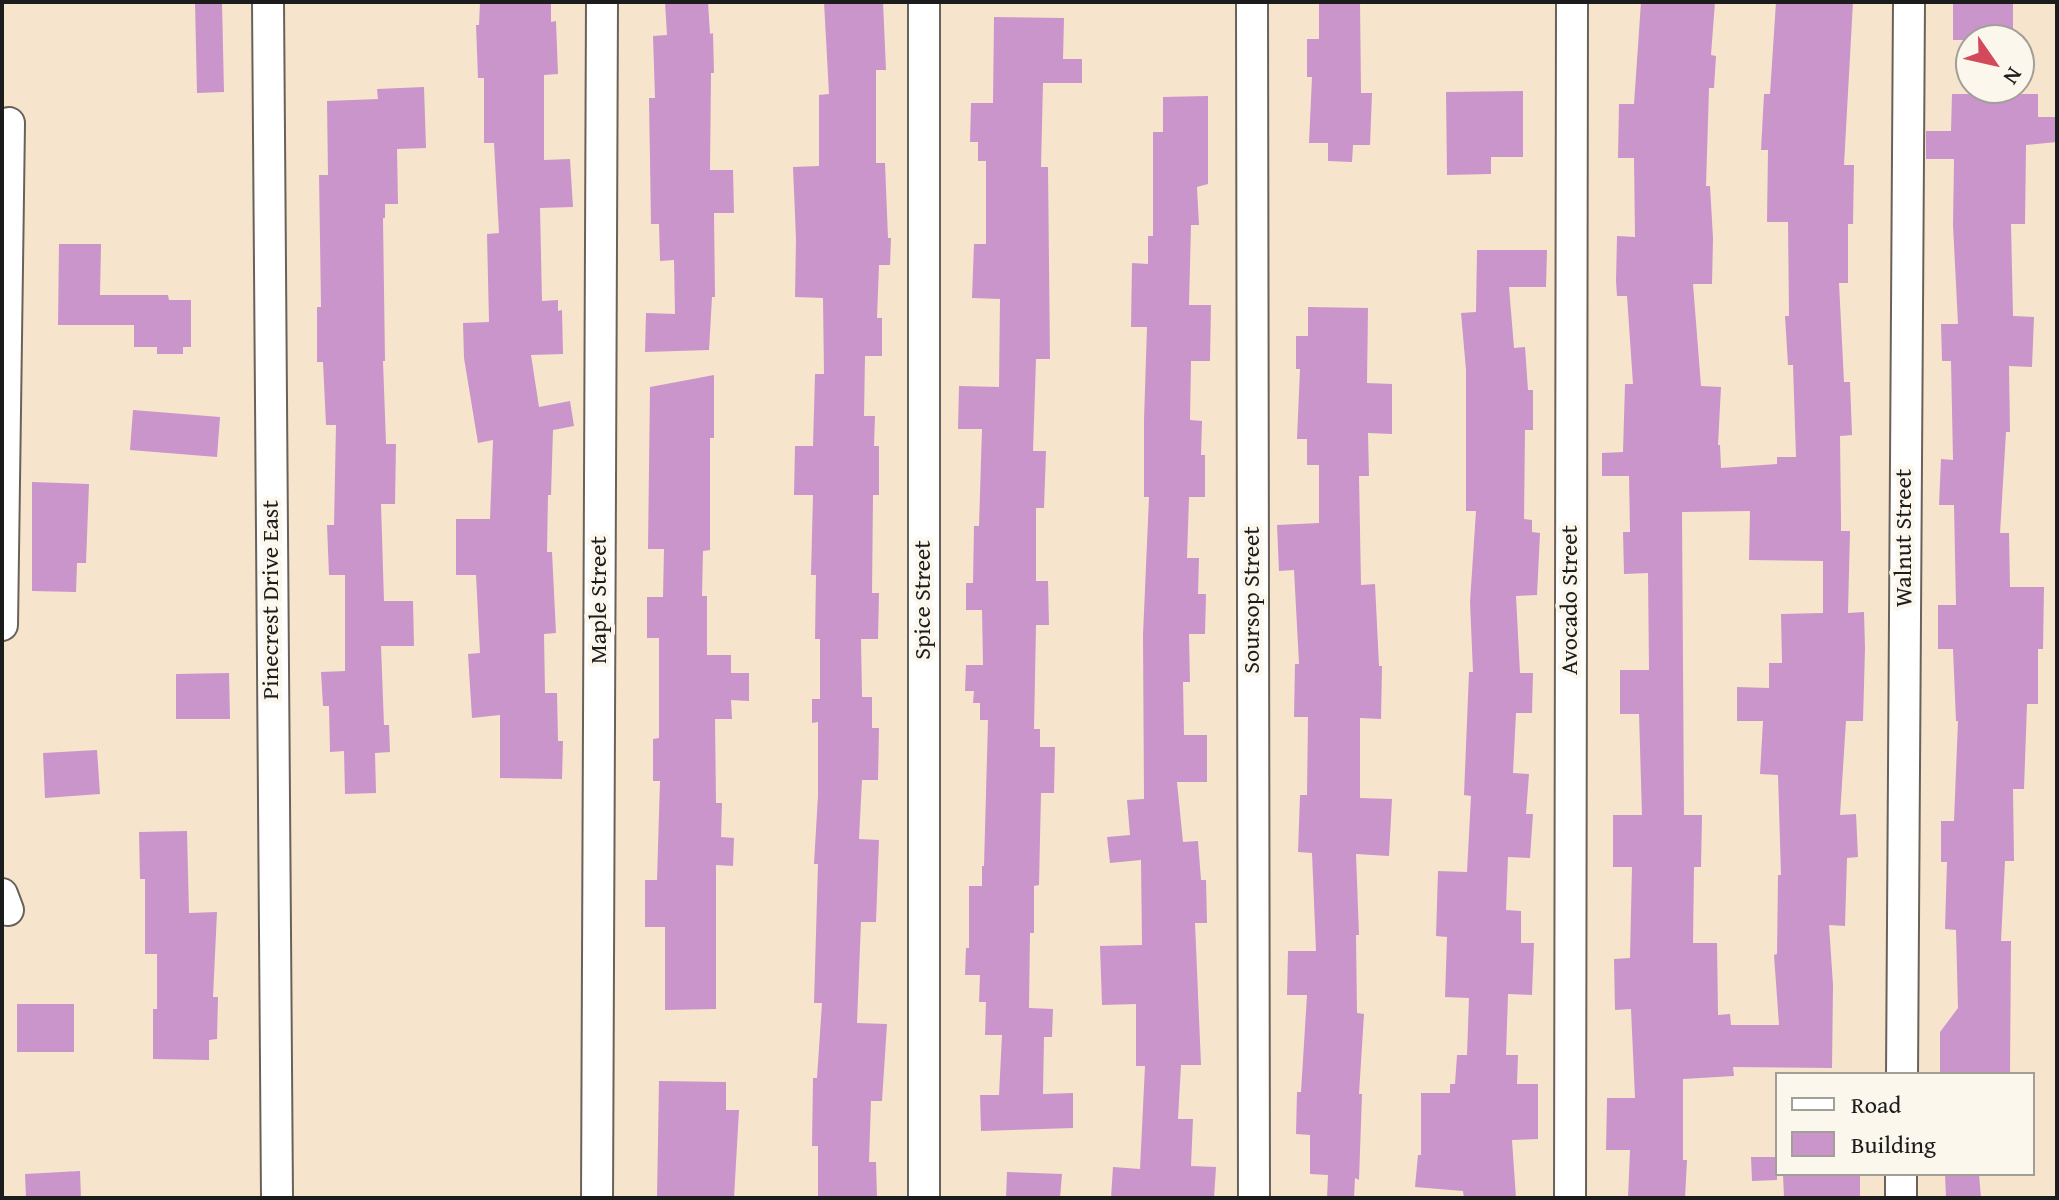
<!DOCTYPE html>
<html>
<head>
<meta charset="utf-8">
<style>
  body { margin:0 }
  #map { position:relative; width:2059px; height:1200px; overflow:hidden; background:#f7e4cd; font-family:"Gentium Book Plus",serif }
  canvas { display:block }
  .frame { position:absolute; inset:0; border:4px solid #1c1c1c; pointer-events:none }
  .legend { position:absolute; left:1775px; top:1072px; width:260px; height:104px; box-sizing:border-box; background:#fbf7ec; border:2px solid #a29f99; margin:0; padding:10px 14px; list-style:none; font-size:24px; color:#1c1c1c }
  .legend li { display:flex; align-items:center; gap:16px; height:40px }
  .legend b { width:40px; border:2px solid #a29f99 }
  .north { position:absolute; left:1955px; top:24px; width:80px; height:80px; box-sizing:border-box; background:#fbf7ec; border:2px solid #a29f99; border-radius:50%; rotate:124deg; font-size:22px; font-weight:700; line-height:32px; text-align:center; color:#1c1c1c }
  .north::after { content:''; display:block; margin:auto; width:28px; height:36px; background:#d1495b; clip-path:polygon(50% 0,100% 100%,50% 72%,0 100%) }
</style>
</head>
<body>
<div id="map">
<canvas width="2059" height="1200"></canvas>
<div class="frame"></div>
<ul class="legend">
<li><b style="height:10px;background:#fff"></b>Road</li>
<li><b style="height:22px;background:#ca95cb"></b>Building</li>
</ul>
<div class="north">N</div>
</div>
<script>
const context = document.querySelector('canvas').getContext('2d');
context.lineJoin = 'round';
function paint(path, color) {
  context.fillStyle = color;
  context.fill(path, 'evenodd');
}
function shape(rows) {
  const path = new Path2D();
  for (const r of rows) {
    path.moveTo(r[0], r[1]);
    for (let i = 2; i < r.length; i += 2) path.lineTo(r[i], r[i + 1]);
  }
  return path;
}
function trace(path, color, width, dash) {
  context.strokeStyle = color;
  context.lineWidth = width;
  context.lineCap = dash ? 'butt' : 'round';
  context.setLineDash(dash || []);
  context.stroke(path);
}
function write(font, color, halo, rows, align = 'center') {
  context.font = font + ' "Gentium Book Plus",serif';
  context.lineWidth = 8;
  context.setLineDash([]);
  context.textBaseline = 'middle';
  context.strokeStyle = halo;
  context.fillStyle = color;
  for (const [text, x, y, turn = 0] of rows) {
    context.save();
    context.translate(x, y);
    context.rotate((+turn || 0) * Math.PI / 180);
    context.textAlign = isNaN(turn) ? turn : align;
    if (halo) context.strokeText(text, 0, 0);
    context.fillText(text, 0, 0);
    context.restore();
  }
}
paint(shape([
  [195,2,222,2,224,92,197,93],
  [480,2,551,2,551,22,556,21,558,74,544,75,544,160,570,159,573,207,540,208,542,301,558,300,558,311,562,310,563,354,531,355,539,407,570,401,574,426,553,430,551,495,548,495,547,552,552,552,556,633,544,634,545,693,557,693,558,741,563,741,562,779,500,778,500,715,472,718,468,654,480,653,476,575,456,575,456,519,490,519,493,440,478,443,464,358,463,323,489,322,487,234,499,233,494,143,484,143,484,78,478,78,476,25,479,25],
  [665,2,708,2,710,34,713,33,714,73,711,73,710,170,733,170,734,213,714,213,715,297,712,297,709,350,645,352,646,313,675,314,674,260,660,261,659,224,651,224,649,98,655,98,653,36,667,35],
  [824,2,883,2,886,70,876,70,876,163,885,163,888,238,891,238,890,265,879,265,877,318,882,318,882,356,865,356,864,416,875,416,874,446,879,446,879,495,873,495,872,593,879,593,878,639,861,639,862,697,872,697,872,728,879,728,878,780,862,780,859,839,879,840,876,922,861,922,857,1023,887,1024,882,1101,871,1101,869,1162,876,1162,877,1198,818,1198,818,1146,812,1146,813,1078,817,1078,822,1003,814,1003,818,864,814,864,818,795,818,722,812,723,812,699,820,699,820,639,815,639,816,575,811,575,813,495,794,495,795,446,813,446,815,374,824,374,823,298,795,297,796,239,793,167,819,166,819,95,829,94],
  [1319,2,1360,2,1361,93,1372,93,1370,145,1353,145,1352,162,1328,161,1328,143,1309,143,1312,77,1307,77,1307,39,1319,39],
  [1641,2,1715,2,1711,55,1716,56,1714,88,1709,88,1706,186,1710,186,1713,238,1712,284,1693,284,1701,386,1721,387,1718,445,1720,445,1721,468,1777,464,1777,457,1796,457,1793,365,1788,365,1785,316,1789,316,1788,222,1767,222,1768,150,1761,150,1764,94,1770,94,1776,2,1853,2,1844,165,1854,165,1853,224,1848,224,1848,283,1839,283,1844,382,1850,382,1852,435,1840,436,1841,521,1841,531,1850,531,1848,613,1864,612,1865,648,1863,721,1846,721,1840,815,1856,814,1858,857,1847,858,1845,926,1829,925,1833,985,1832,1068,1733,1067,1734,1076,1683,1079,1683,1160,1687,1160,1685,1198,1628,1198,1630,1150,1606,1150,1607,1098,1635,1098,1631,1009,1615,1010,1614,959,1630,958,1632,867,1613,867,1613,815,1642,815,1639,714,1620,714,1620,670,1649,670,1648,573,1624,574,1623,532,1630,532,1629,476,1602,476,1602,453,1623,452,1625,384,1633,384,1627,296,1617,296,1616,281,1617,236,1635,237,1634,158,1618,158,1619,104,1634,104],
  [1750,511,1749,560,1823,561,1823,613,1781,614,1782,663,1769,663,1769,688,1737,687,1737,721,1763,721,1760,774,1778,775,1781,875,1778,875,1777,954,1774,955,1779,1025,1731,1025,1730,1014,1718,1015,1717,943,1693,943,1694,867,1701,867,1702,815,1684,815,1682,512],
  [1953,2,2013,2,2013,40,1953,40],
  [994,17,1064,18,1063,59,1082,59,1082,83,1043,83,1041,167,1048,167,1050,359,1036,359,1033,451,1046,451,1044,508,1036,508,1036,581,1048,581,1049,625,1036,625,1034,729,1040,729,1040,747,1055,747,1054,793,1041,793,1039,885,1034,886,1034,933,1030,933,1029,1008,1053,1009,1052,1037,1044,1037,1043,1094,1073,1093,1073,1128,981,1131,980,1095,999,1095,1002,1035,985,1035,986,1002,979,1002,980,975,965,975,966,948,969,948,969,886,982,886,982,866,984,866,988,720,980,720,980,703,973,703,974,691,965,691,966,665,983,665,982,610,966,610,966,583,973,583,974,526,979,526,982,429,958,429,959,386,999,387,1000,299,972,298,974,244,986,244,986,161,978,161,978,142,970,142,971,103,993,103],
  [424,87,426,148,397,149,398,204,385,204,385,218,383,218,385,361,383,361,386,444,396,444,395,504,381,504,384,601,413,601,414,646,381,646,384,725,389,725,390,752,375,753,376,793,345,794,344,751,330,752,329,706,323,706,321,672,345,671,345,575,329,575,327,525,334,525,336,425,326,425,323,362,317,362,317,307,321,307,319,175,328,175,327,101,378,99,377,89],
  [1523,91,1523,157,1491,157,1491,174,1447,175,1446,92],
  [1952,94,2038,94,2038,117,2057,117,2057,142,2026,145,2025,224,2011,224,2013,316,2034,317,2032,367,2009,366,2010,432,2006,432,2000,533,2009,533,2010,587,2044,587,2043,649,2038,649,2038,704,2027,704,2024,789,2013,789,2014,861,2005,861,2001,941,2011,941,2010,1073,1940,1073,1940,1032,1958,1008,1956,930,1945,929,1947,862,1941,862,1941,821,1954,821,1958,721,1956,721,1953,649,1938,649,1938,605,1956,605,1954,505,1939,505,1941,459,1953,460,1951,361,1942,361,1941,324,1958,324,1953,225,1954,159,1926,159,1926,131,1951,131],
  [1208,96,1208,184,1197,187,1199,225,1191,225,1189,305,1211,305,1210,361,1191,361,1190,420,1202,421,1201,455,1205,455,1205,497,1189,497,1187,558,1199,558,1198,594,1206,594,1205,634,1189,634,1190,682,1183,682,1184,735,1207,735,1207,782,1177,782,1183,842,1198,841,1201,880,1206,880,1207,923,1195,923,1201,1065,1181,1065,1178,1119,1193,1119,1191,1166,1216,1167,1214,1198,1111,1198,1113,1167,1140,1169,1145,1066,1136,1066,1136,1004,1102,1005,1100,946,1142,945,1141,860,1110,863,1107,837,1130,835,1127,800,1144,799,1143,635,1149,497,1144,497,1144,420,1147,327,1131,327,1132,263,1148,264,1148,236,1153,236,1153,132,1163,132,1163,97],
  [59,244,101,244,100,295,168,295,169,300,191,300,191,347,183,347,183,354,157,354,157,347,134,347,134,325,58,325],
  [1477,250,1547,250,1546,287,1509,287,1514,348,1525,347,1528,390,1533,390,1533,430,1525,430,1524,519,1532,520,1532,532,1540,533,1537,595,1516,596,1520,673,1533,673,1532,713,1516,713,1513,773,1529,774,1526,814,1533,814,1530,858,1508,857,1506,910,1521,911,1521,943,1534,943,1532,995,1508,994,1506,1055,1518,1055,1517,1084,1538,1084,1538,1139,1512,1140,1516,1198,1464,1198,1463,1191,1415,1187,1418,1155,1421,1155,1421,1093,1450,1093,1450,1084,1455,1084,1457,1055,1467,1055,1469,998,1445,997,1447,937,1436,936,1438,871,1467,872,1471,796,1464,795,1469,672,1473,672,1470,602,1476,511,1466,511,1466,370,1461,313,1476,312],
  [1308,307,1368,308,1367,383,1392,384,1392,434,1368,433,1369,476,1359,476,1361,585,1375,584,1379,666,1382,666,1381,719,1360,718,1360,798,1392,799,1389,856,1356,854,1359,935,1356,935,1357,1013,1364,1014,1359,1094,1362,1094,1359,1180,1355,1178,1354,1198,1327,1198,1328,1175,1310,1174,1310,1135,1296,1134,1297,1092,1301,1092,1307,995,1287,995,1288,951,1316,951,1312,853,1298,852,1300,795,1307,795,1308,717,1294,717,1295,664,1299,664,1294,570,1279,571,1277,525,1319,523,1319,465,1307,465,1307,439,1297,439,1300,369,1296,369,1296,336,1308,336],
  [714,375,714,438,710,438,710,550,703,551,702,596,707,596,707,655,731,655,731,673,749,673,749,701,731,700,732,719,715,719,716,803,722,803,721,837,734,838,733,866,716,865,716,1009,665,1010,665,927,645,927,645,880,657,880,660,781,653,781,653,739,659,738,659,638,647,638,647,597,663,597,664,549,648,549,650,387],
  [133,410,220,417,217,457,130,450],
  [32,482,89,484,86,563,77,563,76,592,32,591],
  [229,673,230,719,176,719,176,674],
  [97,750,100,794,45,798,43,753],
  [187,831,189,913,217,912,213,997,218,997,217,1039,209,1040,209,1060,153,1059,153,1009,157,1009,157,954,145,954,145,879,140,879,139,832],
  [17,1004,74,1004,74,1052,17,1052],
  [659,1081,726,1082,726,1110,739,1110,734,1198,657,1198],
  [1751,1157,1777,1157,1777,1180,1752,1181],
  [80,1171,81,1198,26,1198,25,1174],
  [1007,1172,1062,1174,1060,1198,1006,1198],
  [1783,1174,1860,1174,1860,1198,1784,1198],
  [1945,1174,1979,1174,1981,1198,1946,1198]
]), '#ca95cb');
const minor = shape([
  [268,2,277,1198],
  [1252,2,1254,1198],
  [2,625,9,123],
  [2,894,8,910],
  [1902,1074,1909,2],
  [597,1198,602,2],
  [924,1198,924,2],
  [1570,1198,1572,2],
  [1901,1198,1901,1174]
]);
trace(minor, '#69625a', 34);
trace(minor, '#fff', 30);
write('24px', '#1c1c1c', '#fbf7ec', [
  ["Walnut Street",1905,538,-90],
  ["Pinecrest Drive East",272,600,-90],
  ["Maple Street",600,600,-90],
  ["Spice Street",924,600,-90],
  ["Soursop Street",1253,600,-90],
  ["Avocado Street",1571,600,-90]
]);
</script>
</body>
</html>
